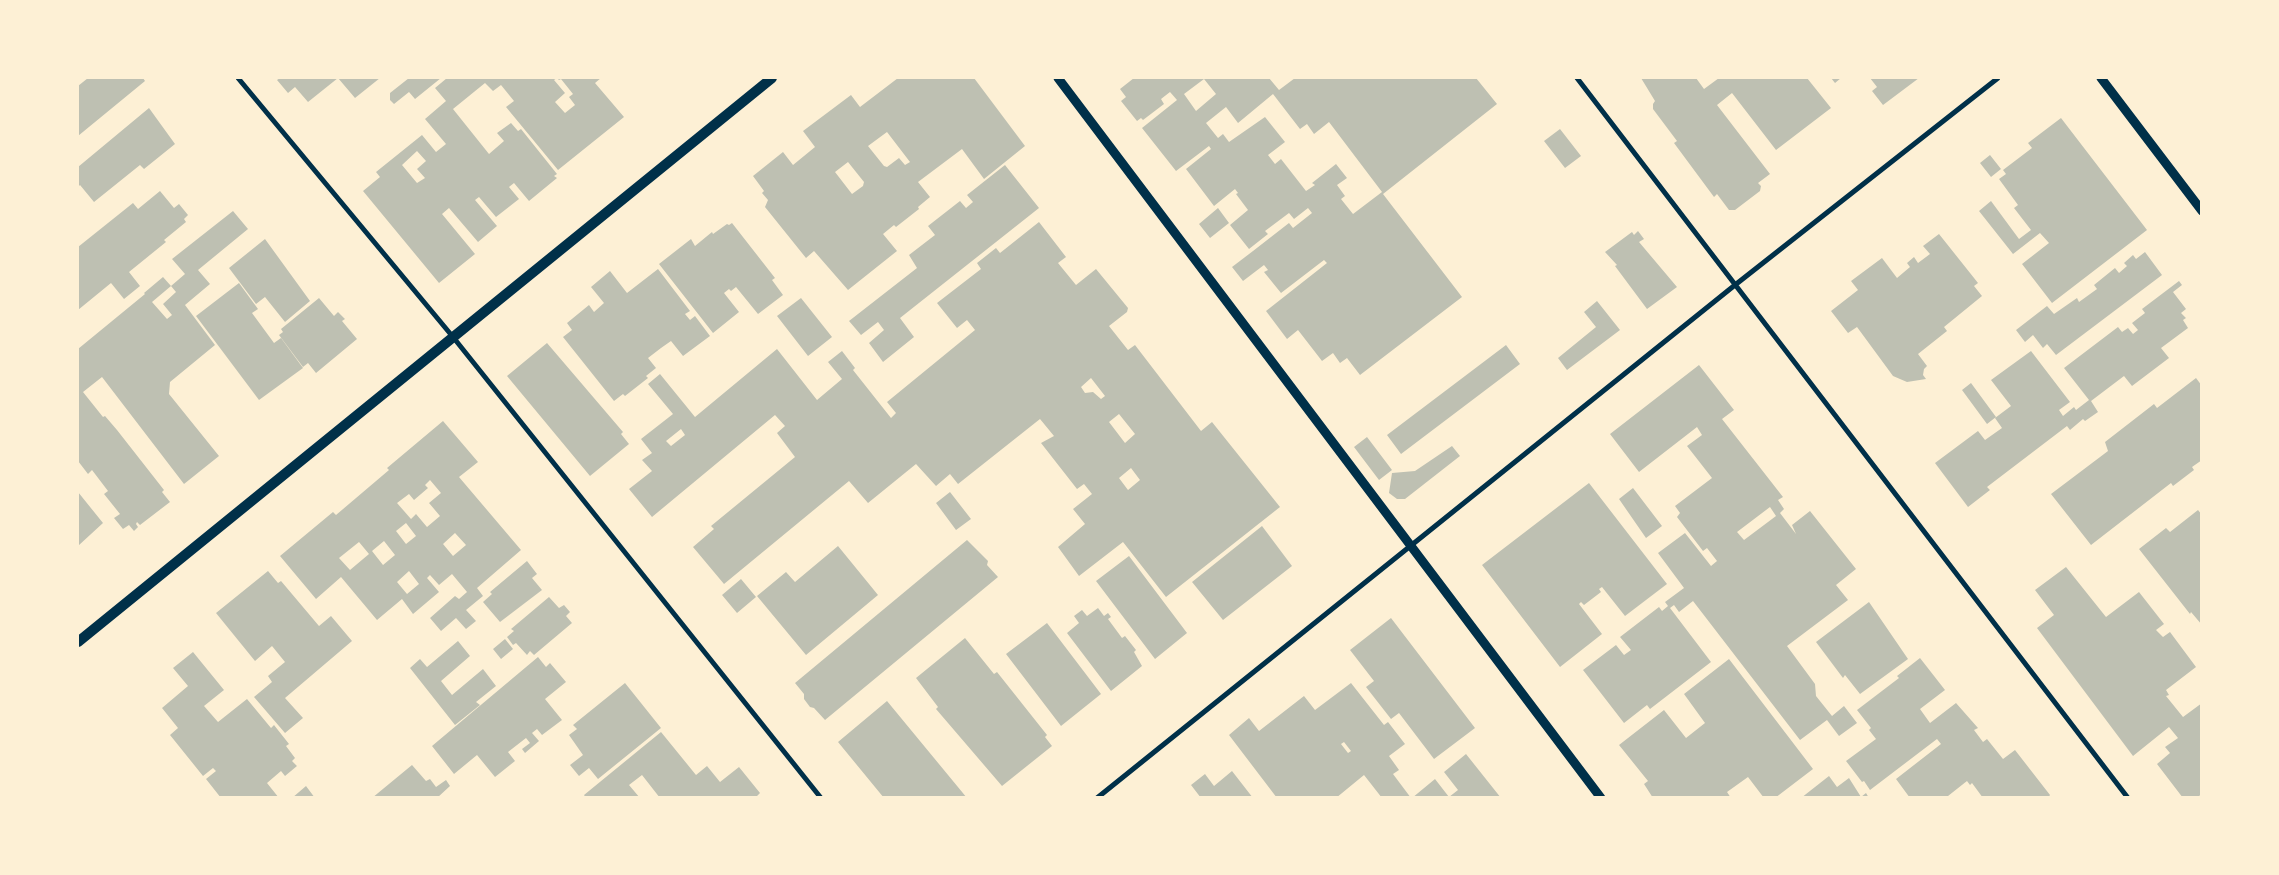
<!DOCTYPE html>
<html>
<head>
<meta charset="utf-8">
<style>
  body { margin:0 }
  #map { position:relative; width:2279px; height:875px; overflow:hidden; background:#fdf0d5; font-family:Barlow,sans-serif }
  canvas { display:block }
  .frame { position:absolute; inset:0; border:79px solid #fdf0d5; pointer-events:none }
</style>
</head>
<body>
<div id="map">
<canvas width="2279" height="875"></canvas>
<div class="frame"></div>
</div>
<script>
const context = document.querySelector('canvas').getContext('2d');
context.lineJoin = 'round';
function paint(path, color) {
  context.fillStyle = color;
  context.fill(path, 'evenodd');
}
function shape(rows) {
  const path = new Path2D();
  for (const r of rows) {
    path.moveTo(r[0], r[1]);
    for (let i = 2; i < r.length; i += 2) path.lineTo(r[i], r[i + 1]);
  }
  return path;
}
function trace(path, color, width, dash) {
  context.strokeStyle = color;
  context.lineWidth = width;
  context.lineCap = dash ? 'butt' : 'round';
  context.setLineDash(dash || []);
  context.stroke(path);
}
paint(shape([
  [88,78,143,78,145,81,78,136,78,86],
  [280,78,338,78,308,102,295,87,288,93,277,80],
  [338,78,380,78,355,98],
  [409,78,441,78,415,99,409,92,394,104,390,100,390,93],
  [447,78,557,78,554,80,565,93,555,102,565,113,575,105,569,97,573,94,561,79,559,80,557,78,601,78,595,83,624,117,558,170,506,107,514,101,501,85,493,91,485,83,453,109,489,154,504,141,497,133,511,123,518,131,521,129,557,174,554,176,557,178,529,201,514,183,509,187,519,199,496,217,479,197,475,200,497,226,478,242,449,208,442,214,475,254,439,283,363,191,380,177,376,172,422,135,436,152,446,144,425,119,446,101,435,88],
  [417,151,426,161,417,169,425,178,417,183,402,165],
  [898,78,974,78,1025,146,984,179,962,149,918,182,930,197,918,207,919,209,896,227,894,225,883,234,897,251,848,290,814,251,806,258,765,207,768,200,762,193,764,191,753,176,783,152,793,165,815,147,803,131,851,95,860,107],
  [887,132,910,162,905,165,899,158,887,167,884,166,868,146],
  [848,162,864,182,863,186,852,194,835,172],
  [1134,78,1269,78,1279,90,1295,78,1476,78,1497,104,1383,194,1462,297,1360,375,1347,358,1340,363,1333,353,1322,361,1298,330,1287,339,1266,311,1327,263,1324,260,1281,293,1264,272,1268,270,1264,265,1243,281,1232,267,1253,251,1261,262,1253,251,1289,223,1293,228,1312,213,1308,208,1294,219,1289,213,1265,231,1268,234,1249,249,1230,225,1248,210,1236,194,1238,193,1235,189,1214,206,1186,169,1211,149,1209,146,1176,171,1142,128,1177,100,1170,92,1161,99,1164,104,1143,120,1141,118,1137,121,1121,101,1126,97,1120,89],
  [1204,79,1216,94,1196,111,1184,94],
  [1273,94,1300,129,1307,124,1314,134,1329,122,1382,192,1353,214,1341,199,1345,196,1337,185,1347,178,1336,164,1312,183,1315,185,1306,191,1281,159,1275,164,1268,155,1285,142,1265,117,1229,142,1223,134,1218,138,1206,123,1226,107,1238,123],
  [1641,78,1696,78,1704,89,1719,78,1807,78,1831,108,1776,150,1732,93,1717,105,1770,174,1758,183,1761,186,1760,191,1735,210,1729,210,1717,194,1714,197,1674,143,1677,141,1653,109,1653,104,1655,101],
  [1831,78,1841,78,1835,83],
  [1870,78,1919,78,1883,105,1872,91,1877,87],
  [149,108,175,144,144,169,140,165,94,202,80,185,78,187,78,167],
  [2061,118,2147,230,2052,303,2022,264,2049,243,2040,233,2013,254,1979,211,1991,201,2019,239,2031,230,2014,208,2018,205,1999,179,2006,174,2003,170,2032,148,2028,143],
  [1560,129,1581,156,1565,168,1544,141],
  [1990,155,2001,169,1991,177,1980,163],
  [1005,165,1039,208,900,318,914,337,883,362,869,343,884,330,878,322,861,335,849,321,917,268,909,255,935,235,928,226,960,201,966,208,973,202,967,195],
  [160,191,174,208,179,204,188,215,184,219,186,222,164,240,166,242,129,272,140,286,124,299,111,283,78,310,78,247,133,203,138,209],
  [1218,208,1229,223,1210,238,1199,224],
  [233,211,248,229,198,270,210,284,185,305,215,345,170,382,169,394,219,456,184,484,102,377,83,392,103,417,105,416,117,430,164,490,162,492,170,502,140,525,137,522,136,524,138,527,134,531,129,525,123,529,114,518,120,514,104,494,108,491,92,470,88,474,78,461,78,349,145,294,144,293,163,277,171,286,152,302,167,319,172,315,163,304,176,292,171,286,185,274,172,259],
  [1039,222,1066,257,1058,263,1076,285,1096,269,1128,308,1127,312,1109,326,1128,350,1135,345,1201,431,1212,422,1280,507,1166,597,1123,542,1079,576,1058,547,1085,524,1073,509,1092,494,1084,484,1077,489,1041,443,1054,436,1040,419,958,484,950,474,936,486,916,464,868,503,849,481,724,584,693,547,714,529,711,526,795,457,777,433,785,426,775,415,652,517,629,489,652,471,642,460,652,453,641,439,673,414,648,384,660,374,695,417,777,349,817,400,842,379,828,362,842,351,855,368,853,370,891,418,896,413,887,402,975,330,967,320,957,328,937,303,981,269,977,263,996,248,1000,253],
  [1091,378,1105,396,1101,399,1093,392,1085,393,1081,387],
  [1119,414,1135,434,1125,443,1109,422],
  [681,429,685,435,671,446,666,441],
  [1131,468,1140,480,1128,490,1119,478],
  [732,223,775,278,772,280,783,295,758,314,736,287,731,291,729,289,724,293,739,312,713,333,659,264,691,239,695,246,712,232,713,234,727,224,729,225],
  [1638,231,1644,239,1639,242,1677,287,1647,309,1615,266,1617,265,1605,252,1632,232,1634,235],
  [1939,234,1978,283,1974,286,1982,296,1944,327,1947,331,1918,354,1927,366,1924,369,1923,375,1926,379,1907,382,1893,376,1857,327,1848,333,1831,311,1858,290,1851,281,1882,258,1897,278,1910,267,1907,263,1914,257,1918,263,1930,254,1923,246],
  [265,239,310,301,285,322,265,297,256,304,229,268],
  [2145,252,2162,275,2056,355,2047,344,2043,348,2033,335,2025,342,2016,330,2047,306,2054,314,2077,298,2079,302,2097,289,2094,285,2115,268,2119,273,2127,266,2124,263,2133,255,2136,259],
  [658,269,690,311,685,314,690,320,695,316,710,336,683,356,671,341,661,348,648,358,656,368,646,376,648,378,625,396,623,394,614,401,563,337,572,330,567,323,589,305,594,312,604,303,591,287,610,271,627,293],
  [2179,281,2182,285,2173,292,2186,309,2181,313,2186,318,2183,320,2188,328,2161,348,2169,358,2132,386,2124,376,2091,401,2098,412,2085,421,2083,419,2070,430,2067,426,1987,487,1990,490,1968,507,1935,463,1978,431,1985,440,2002,428,1995,418,2011,406,1991,380,2031,351,2070,402,2059,410,2063,416,2074,407,2076,410,2089,400,2064,368,2118,327,2122,332,2128,328,2133,334,2138,330,2132,323,2145,313,2142,309],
  [239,283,258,309,252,313,274,343,281,338,303,368,259,400,196,316],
  [319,298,334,316,338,312,345,319,342,321,357,339,316,373,308,363,303,367,279,335,283,332,281,329],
  [801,298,832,337,808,356,777,316],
  [1597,301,1620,330,1567,370,1558,358,1596,327,1584,312],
  [547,343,623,432,621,434,629,444,590,476,507,376],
  [1506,345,1520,364,1401,454,1387,435],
  [1699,365,1734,410,1722,419,1783,497,1778,500,1784,509,1780,513,1796,534,1792,525,1810,511,1856,569,1836,585,1848,600,1787,646,1815,684,1816,696,1832,716,1844,706,1857,723,1839,736,1827,720,1800,740,1693,601,1679,612,1674,605,1670,608,1711,662,1650,709,1647,705,1624,723,1583,670,1616,645,1624,655,1631,650,1620,637,1659,607,1662,611,1668,606,1665,602,1684,588,1658,553,1685,533,1711,566,1717,561,1707,548,1703,551,1677,517,1680,513,1675,506,1712,478,1687,446,1702,435,1697,427,1639,472,1610,434],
  [1770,507,1776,516,1744,540,1737,532],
  [2196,378,2202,386,2202,460,2192,467,2194,470,2173,486,2171,483,2091,545,2051,494,2108,451,2105,442,2154,404,2157,408],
  [1971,383,1996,417,1987,424,1962,390],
  [443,421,478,462,459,477,521,550,477,588,483,596,466,610,476,621,466,629,456,618,441,631,430,618,455,596,459,599,467,592,452,574,439,585,430,575,427,578,439,592,413,614,402,599,377,620,341,577,316,599,280,556,333,512,336,515,389,470,387,468],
  [430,480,441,493,429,503,440,516,427,527,416,514,411,519,397,503,409,494,414,500,428,488,425,485],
  [406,523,416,536,406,544,396,531],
  [455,533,466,545,453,556,443,544],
  [384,541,395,555,383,565,372,551],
  [359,542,369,554,350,570,339,558],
  [409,571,419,584,407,594,397,582],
  [1367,437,1392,470,1379,480,1354,447],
  [1452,446,1460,456,1405,499,1397,499,1389,493,1392,473,1415,471],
  [1589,483,1667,584,1625,616,1602,587,1599,589,1601,592,1584,605,1581,602,1579,604,1602,634,1560,667,1482,565],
  [1633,488,1662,526,1646,538,1619,499],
  [78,492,103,523,78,546],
  [950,492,971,519,956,530,936,503],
  [2198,510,2202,515,2202,625,2191,612,2190,614,2139,549,2166,528,2170,532],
  [1262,526,1292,566,1223,620,1192,582],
  [967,540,988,561,987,565,998,577,825,720,814,708,810,707,804,699,804,694,795,683],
  [838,546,878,595,806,655,757,596,786,572,795,582],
  [1129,556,1187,633,1155,659,1096,581],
  [527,561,537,574,532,578,542,590,500,622,483,602,492,594,490,592],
  [2066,567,2106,617,2139,592,2164,624,2156,630,2163,637,2170,632,2196,667,2166,690,2169,695,2166,696,2183,717,2202,703,2202,794,2196,798,2183,798,2157,764,2170,753,2165,747,2178,738,2169,727,2133,756,2037,628,2054,615,2035,590],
  [268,571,278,583,281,581,319,626,331,616,352,641,285,698,303,718,285,733,254,697,272,682,268,676,285,662,272,646,255,661,216,613],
  [741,579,756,597,737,613,722,595],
  [549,597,559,608,564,605,570,612,566,616,572,623,534,655,530,651,527,655,516,643,513,645,507,637,514,631,511,629],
  [1869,602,1908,659,1860,694,1845,675,1843,678,1816,642],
  [1098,608,1104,616,1108,613,1111,617,1108,619,1122,638,1125,636,1136,650,1134,652,1142,666,1111,691,1067,633,1079,623,1074,616,1082,610,1087,616],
  [1391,618,1475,728,1434,759,1399,713,1391,719,1366,687,1374,681,1350,650],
  [1047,623,1101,694,1061,726,1006,654],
  [965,638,994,674,997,672,1047,735,1045,737,1052,746,1002,786,936,709,938,707,916,678],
  [505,639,513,649,501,659,493,649],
  [458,641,470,656,441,681,452,695,483,669,496,686,476,702,480,705,455,725,410,668,420,659,427,667],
  [193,652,224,690,204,706,218,722,247,699,271,728,274,725,289,744,286,746,295,758,292,761,297,766,285,776,281,771,267,783,279,798,221,798,206,779,216,771,213,768,203,776,170,735,178,728,162,708,188,686,173,668],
  [538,657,546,667,550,663,566,682,545,699,562,720,542,735,537,729,532,733,539,741,525,753,522,749,530,743,526,738,508,752,515,761,495,777,477,755,454,774,432,746],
  [1920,658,1945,690,1920,709,1930,723,1956,703,1978,728,1974,730,1983,742,1987,739,2003,759,2015,750,2050,795,2048,798,1983,798,1972,783,1970,785,1967,781,1948,796,1949,798,1910,798,1896,779,1941,744,1937,739,1870,790,1864,781,1862,782,1846,761,1876,739,1869,730,1871,728,1857,710,1899,678,1897,676],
  [1729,659,1813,769,1775,798,1764,798,1748,777,1727,792,1731,798,1653,798,1644,784,1648,781,1619,745,1664,710,1686,738,1705,723,1684,694],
  [625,683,661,728,598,779,589,768,579,776,570,765,583,755,569,735,577,729,573,725],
  [1351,683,1384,725,1388,722,1405,744,1389,756,1399,770,1393,774,1411,798,1382,798,1364,775,1336,798,1277,798,1229,735,1249,718,1259,731,1304,696,1315,710],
  [1344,742,1351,751,1348,753,1341,744],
  [887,701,967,798,884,798,838,742],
  [661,732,696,775,707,766,720,782,739,767,760,793,755,798,660,798,642,775,629,785,640,798,586,798,584,795],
  [1466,754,1501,798,1412,798,1435,779,1449,797,1458,790,1444,772],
  [412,765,426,781,430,779,436,787,446,780,450,786,437,798,428,798,426,796,424,798,372,798],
  [1232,771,1253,798,1201,798,1191,785,1205,774,1214,786],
  [1829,776,1837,787,1849,778,1861,797,1866,793,1869,798,1801,798],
  [306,786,315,798,292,798]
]), '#bec0b2');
trace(shape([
  [238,78,453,337,821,798],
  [1577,78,2128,798],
  [1097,798,1735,285,1998,78]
]), '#003049', 5);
trace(shape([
  [1058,78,1601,798],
  [2101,78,2202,211]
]), '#003049', 9);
trace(shape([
  [78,642,772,78]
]), '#003049', 10);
</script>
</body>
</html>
